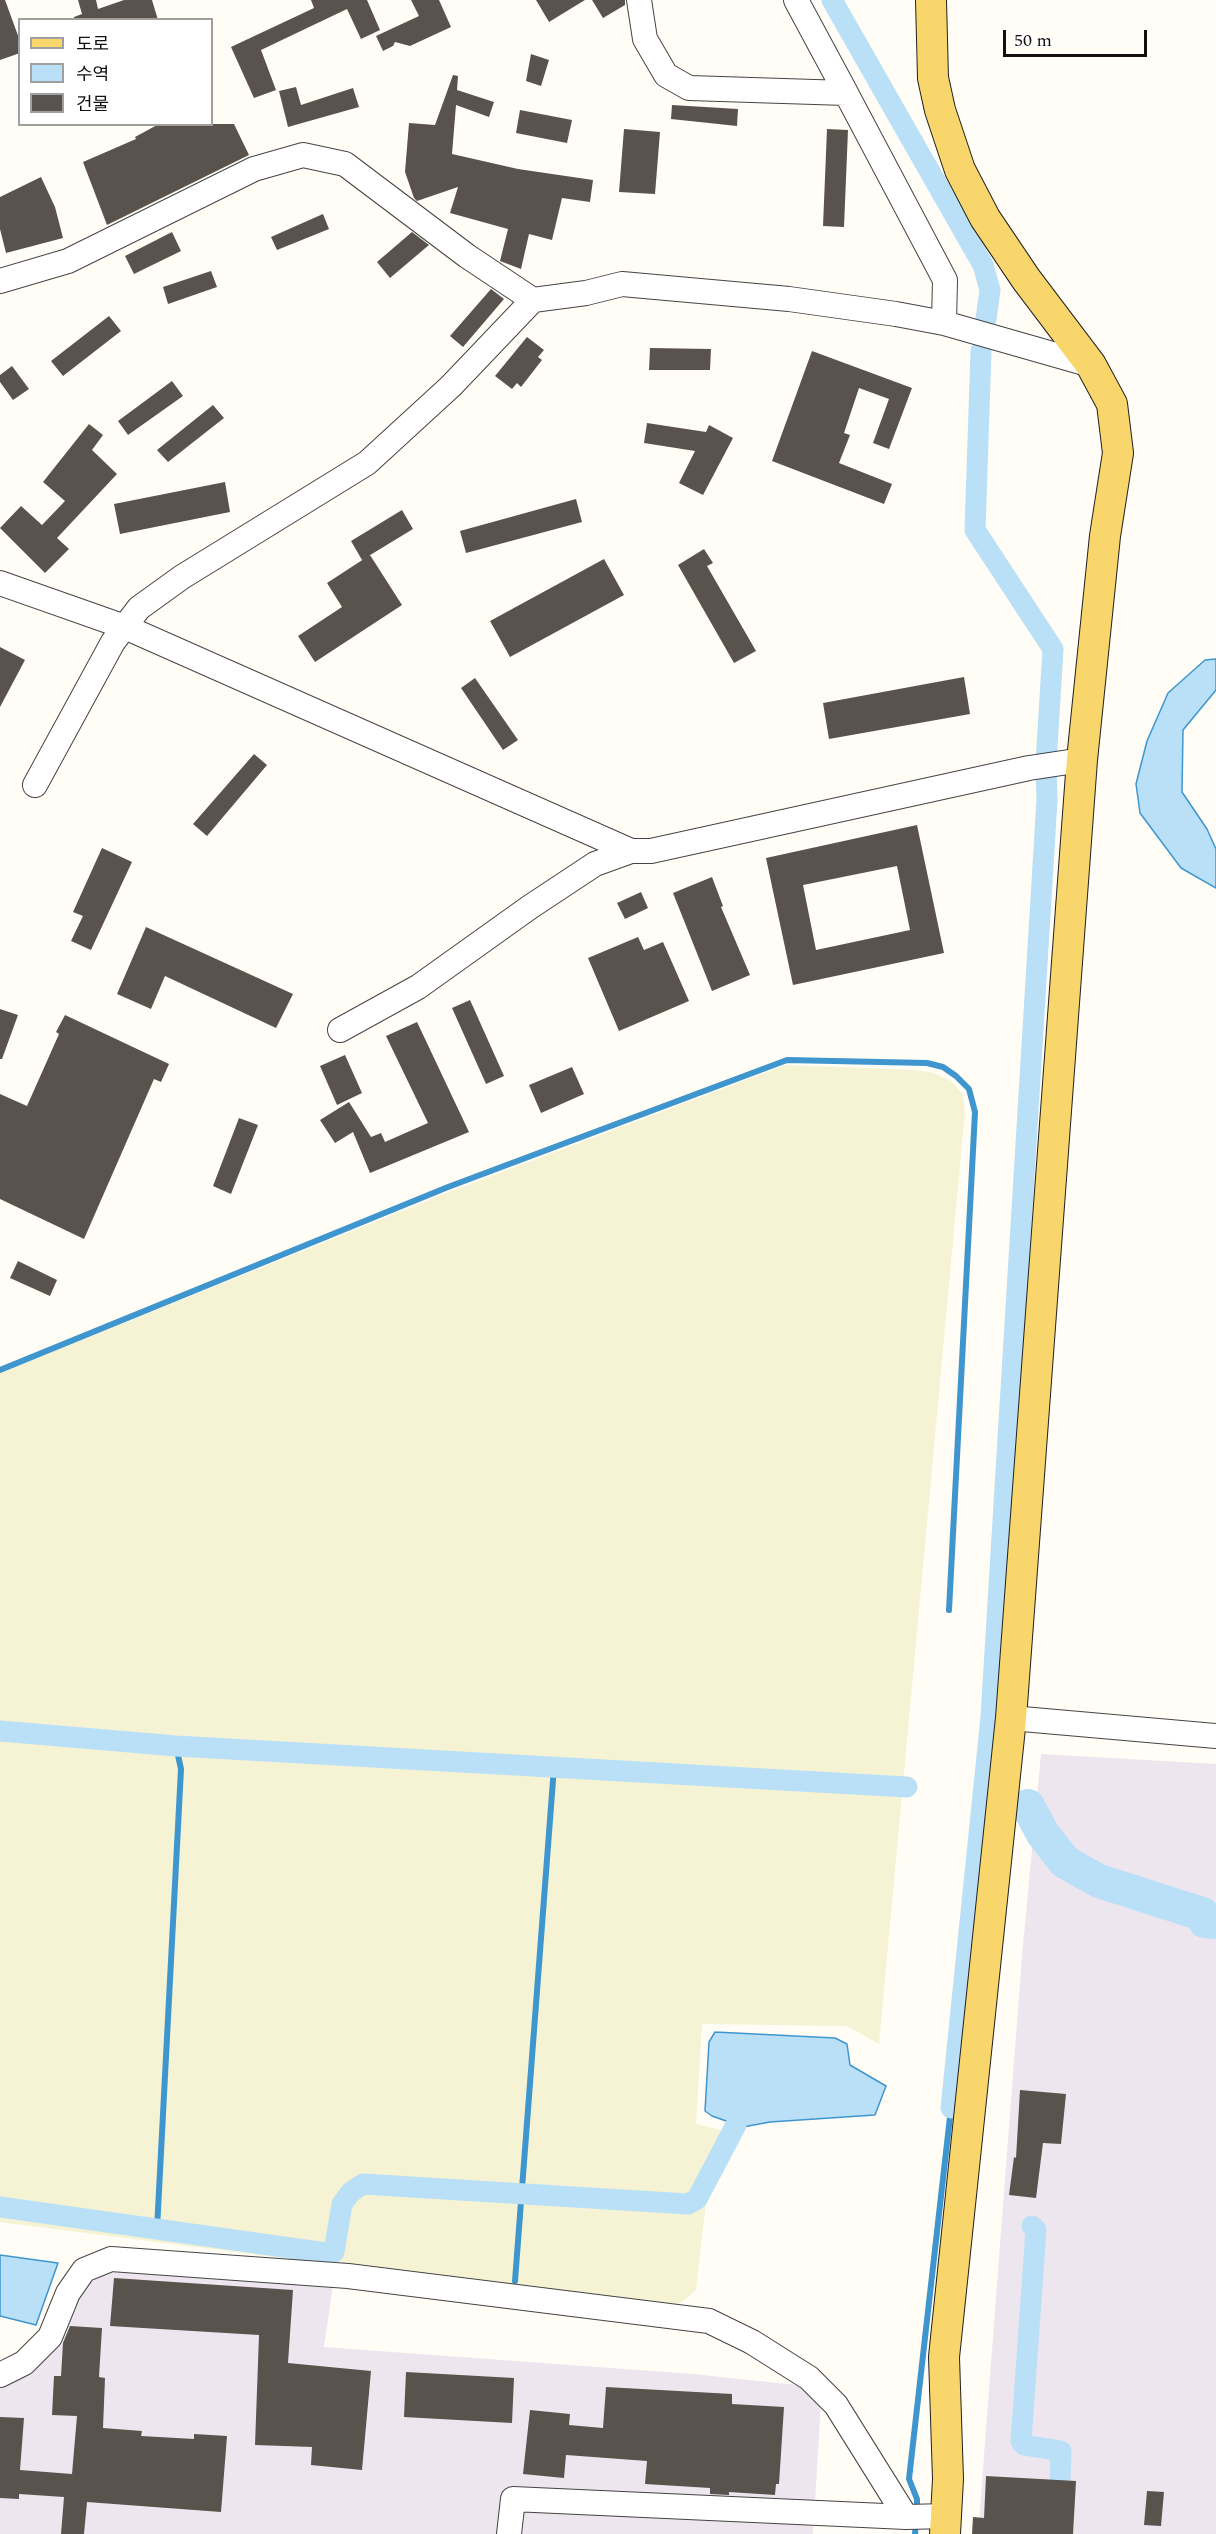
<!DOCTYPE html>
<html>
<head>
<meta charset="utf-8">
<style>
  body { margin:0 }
  #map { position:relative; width:1216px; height:2534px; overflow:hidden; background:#fffdf5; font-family:Spectral,"Noto Sans KR",serif }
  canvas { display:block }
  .legend { position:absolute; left:18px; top:18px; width:195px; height:108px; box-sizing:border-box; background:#fff; border:2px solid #a0a0a0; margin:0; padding:8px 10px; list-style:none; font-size:18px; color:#111 }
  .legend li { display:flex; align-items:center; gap:12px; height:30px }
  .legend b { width:30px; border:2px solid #a0a0a0 }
  .scale { position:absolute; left:1003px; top:30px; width:144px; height:27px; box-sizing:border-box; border:3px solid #111; border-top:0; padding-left:8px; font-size:18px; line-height:21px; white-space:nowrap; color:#111; -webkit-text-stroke:4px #fff; paint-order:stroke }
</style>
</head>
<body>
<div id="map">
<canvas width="1216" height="2534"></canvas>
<ul class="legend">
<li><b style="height:8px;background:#f9d66b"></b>도로</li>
<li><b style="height:16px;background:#b9e0f7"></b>수역</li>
<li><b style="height:16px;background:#5a524d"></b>건물</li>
</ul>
<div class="scale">50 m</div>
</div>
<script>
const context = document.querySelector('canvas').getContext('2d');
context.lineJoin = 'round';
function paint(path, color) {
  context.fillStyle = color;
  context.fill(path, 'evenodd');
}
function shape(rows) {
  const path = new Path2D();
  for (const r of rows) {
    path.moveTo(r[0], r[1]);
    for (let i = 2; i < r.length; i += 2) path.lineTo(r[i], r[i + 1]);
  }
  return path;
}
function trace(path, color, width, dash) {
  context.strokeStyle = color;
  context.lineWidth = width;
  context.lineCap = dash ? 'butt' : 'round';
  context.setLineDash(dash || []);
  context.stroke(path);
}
paint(shape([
  [1041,1754,1216,1764,1216,2534,978,2534,1022,1956],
  [110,2271,333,2285,324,2347,693,2374,806,2386,821,2403,813,2534,0,2534,0,2384,62,2325,89,2283]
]), '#eee6ef');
paint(shape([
  [786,1065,917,1070,934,1073,951,1081,963,1095,965,1111,879,2044,847,2026,702,2024,696,2124,721,2130,709,2176,696,2290,681,2303,649,2305,0,2222,0,1373,449,1192]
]), '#f6f3d4');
const water = shape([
  [1216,659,1216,690,1183,730,1182,792,1207,829,1216,849,1216,888,1181,868,1140,813,1136,784,1147,741,1168,693,1205,660,1216,659],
  [715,2032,835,2038,847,2044,850,2065,886,2086,875,2115,770,2122,743,2127,712,2116,705,2111,709,2042,715,2032],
  [0,2255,58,2263,36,2325,0,2316,0,2255]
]);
paint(water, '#b9e0f7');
trace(water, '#3f96cf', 1.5);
trace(shape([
  [0,1370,448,1187,787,1060,927,1063,943,1067,956,1076,969,1089,975,1112,949,1610],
  [157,2229,181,1769,176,1746],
  [515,2281,554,1767],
  [917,2511,917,2499,909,2479,951,2108],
  [915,2534,916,2522]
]), '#3f96cf', 6);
trace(shape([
  [832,0,983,265,990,290,986,319],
  [0,1731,176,1746,907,1787],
  [951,2108,991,1717,1047,800,1046,763,1053,649,975,530,981,351],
  [0,2207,326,2253,334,2252,342,2204,351,2192,363,2184,688,2204,697,2199,736,2125],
  [1032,2226,1036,2230,1021,2441,1024,2445,1061,2451,1060,2480]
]), '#b9e0f7', 21);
trace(shape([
  [1028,1806,1043,1834,1065,1862,1099,1881,1202,1914,1205,1921,1216,1922]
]), '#b9e0f7', 34);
paint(shape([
  [0,0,5,0,20,41,20,53,0,60],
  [78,0,96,0,98,9,124,0,152,0,158,20,74,20,74,17,82,14],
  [311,0,367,0,380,30,361,39,347,9,261,50,276,90,254,98,231,47,314,8],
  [411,0,439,0,451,27,410,46,395,42,393,46,383,51,376,36,419,16],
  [536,0,585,0,549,22],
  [592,0,625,0,625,5,603,18],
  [531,54,549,60,541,86,526,81],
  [453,75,458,76,457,90,494,102,489,117,456,105,452,154,518,169,593,180,590,202,562,198,552,240,529,234,521,269,500,261,508,229,450,213,458,187,417,201,414,198,405,172,409,123,435,125],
  [296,87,301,105,353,88,359,107,288,127,279,91],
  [672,105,738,109,737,126,671,119],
  [520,110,572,120,567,143,516,133],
  [159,124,234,124,249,155,107,225,83,162,136,139,135,137],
  [624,129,660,132,655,194,619,192],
  [827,129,848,130,844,227,823,226],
  [41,177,55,207,63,238,6,253,0,229,0,197],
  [323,214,329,229,277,250,271,237],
  [172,232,181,251,134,274,125,256],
  [412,232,429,245,390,278,377,262],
  [211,271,217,287,168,304,163,287],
  [491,289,504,299,463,347,450,336],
  [109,316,121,331,63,376,51,361],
  [527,337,544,350,538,357,542,360,521,387,517,383,512,389,495,376],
  [650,348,711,349,710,370,649,370],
  [812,351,912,388,889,449,873,443,889,399,859,388,844,433,850,435,839,463,892,484,884,504,772,461],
  [12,366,29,389,13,400,0,382,0,375],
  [172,381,183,396,128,435,118,421],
  [213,405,224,418,168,462,157,450],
  [647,423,706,432,709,425,733,438,703,495,679,483,695,451,644,443],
  [89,424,103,435,92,450,117,474,57,538,69,549,45,573,0,528,21,506,42,525,65,501,43,482],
  [225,482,230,512,120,534,114,504],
  [576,499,582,522,466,553,460,531],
  [402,510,413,529,362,560,351,541],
  [704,549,713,563,707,566,756,651,734,663,678,565],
  [370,555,402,605,315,662,298,636,342,607,327,583],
  [604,559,624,595,510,657,490,621],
  [0,647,25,660,0,707],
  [964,677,970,714,829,739,823,703],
  [475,678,518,740,503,750,461,688],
  [254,754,267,765,207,836,193,824],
  [917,825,944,953,793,985,766,858],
  [897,866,910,930,816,950,803,885],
  [102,848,132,862,91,950,71,941,83,916,73,912],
  [712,877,723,906,721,907,750,975,712,991,673,893],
  [641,892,648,908,625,919,617,903],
  [146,927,293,994,276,1028,165,976,151,1009,117,994],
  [638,937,644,950,663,942,689,1001,619,1031,588,958],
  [470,1000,504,1076,486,1084,452,1008],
  [0,1009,18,1015,2,1059,0,1059],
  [65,1015,169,1064,161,1082,154,1079,84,1239,0,1199,0,1094,27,1106,59,1034,56,1032],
  [417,1022,469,1132,370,1173,353,1132,335,1143,320,1120,349,1102,371,1137,381,1133,385,1142,428,1123,386,1036],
  [345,1055,362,1093,337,1105,320,1066],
  [572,1067,584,1094,541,1113,529,1085],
  [239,1118,258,1125,231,1194,213,1186],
  [18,1261,57,1280,50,1296,10,1278],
  [1020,2090,1066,2094,1061,2144,1043,2143,1036,2198,1009,2195,1014,2157,1016,2158],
  [114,2278,293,2290,288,2363,371,2371,362,2470,311,2465,312,2447,255,2445,259,2335,110,2326],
  [70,2326,102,2328,99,2377,105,2378,103,2428,142,2431,141,2436,194,2439,194,2434,227,2436,221,2512,87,2502,84,2534,61,2534,64,2497,19,2494,19,2499,0,2498,0,2417,24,2418,20,2470,72,2474,77,2416,52,2415,54,2376,61,2376,63,2343],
  [406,2372,514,2378,512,2423,404,2417],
  [606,2387,732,2394,732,2404,784,2407,779,2484,776,2484,775,2495,729,2492,729,2495,710,2494,710,2488,645,2484,647,2461,566,2455,564,2478,523,2474,530,2410,570,2414,569,2425,603,2428],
  [986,2476,1076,2481,1073,2534,972,2534,973,2517,984,2518],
  [1147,2491,1164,2492,1161,2526,1144,2525]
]), '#5a524d');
const minor = shape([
  [796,0,846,93],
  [0,281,68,261,254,169,303,155,345,164,467,256,533,300,586,293,622,284,789,299,896,314,944,323,945,280,846,93,689,88,666,75,645,39,639,0],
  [944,323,1091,365],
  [0,583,125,627,631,851,651,851,1029,768,1082,760],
  [35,785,113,642,139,608,182,577,367,463,451,386,533,300],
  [340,1030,418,987,530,907,595,864,631,851],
  [1011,1718,1216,1736],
  [0,2375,24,2363,50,2337,68,2293,84,2270,111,2259,348,2276,709,2321,752,2342,809,2378,836,2405,906,2517,947,2516],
  [509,2534,513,2499,906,2517]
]);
const major = shape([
  [931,0,933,78,940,110,960,170,985,218,1026,279,1091,365,1112,404,1118,453,1105,536,1082,760,1011,1718,944,2357,948,2479,945,2534]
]);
trace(minor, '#444', 26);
trace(major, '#222', 32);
trace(minor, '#fff', 24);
trace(major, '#f9d66b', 30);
</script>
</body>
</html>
